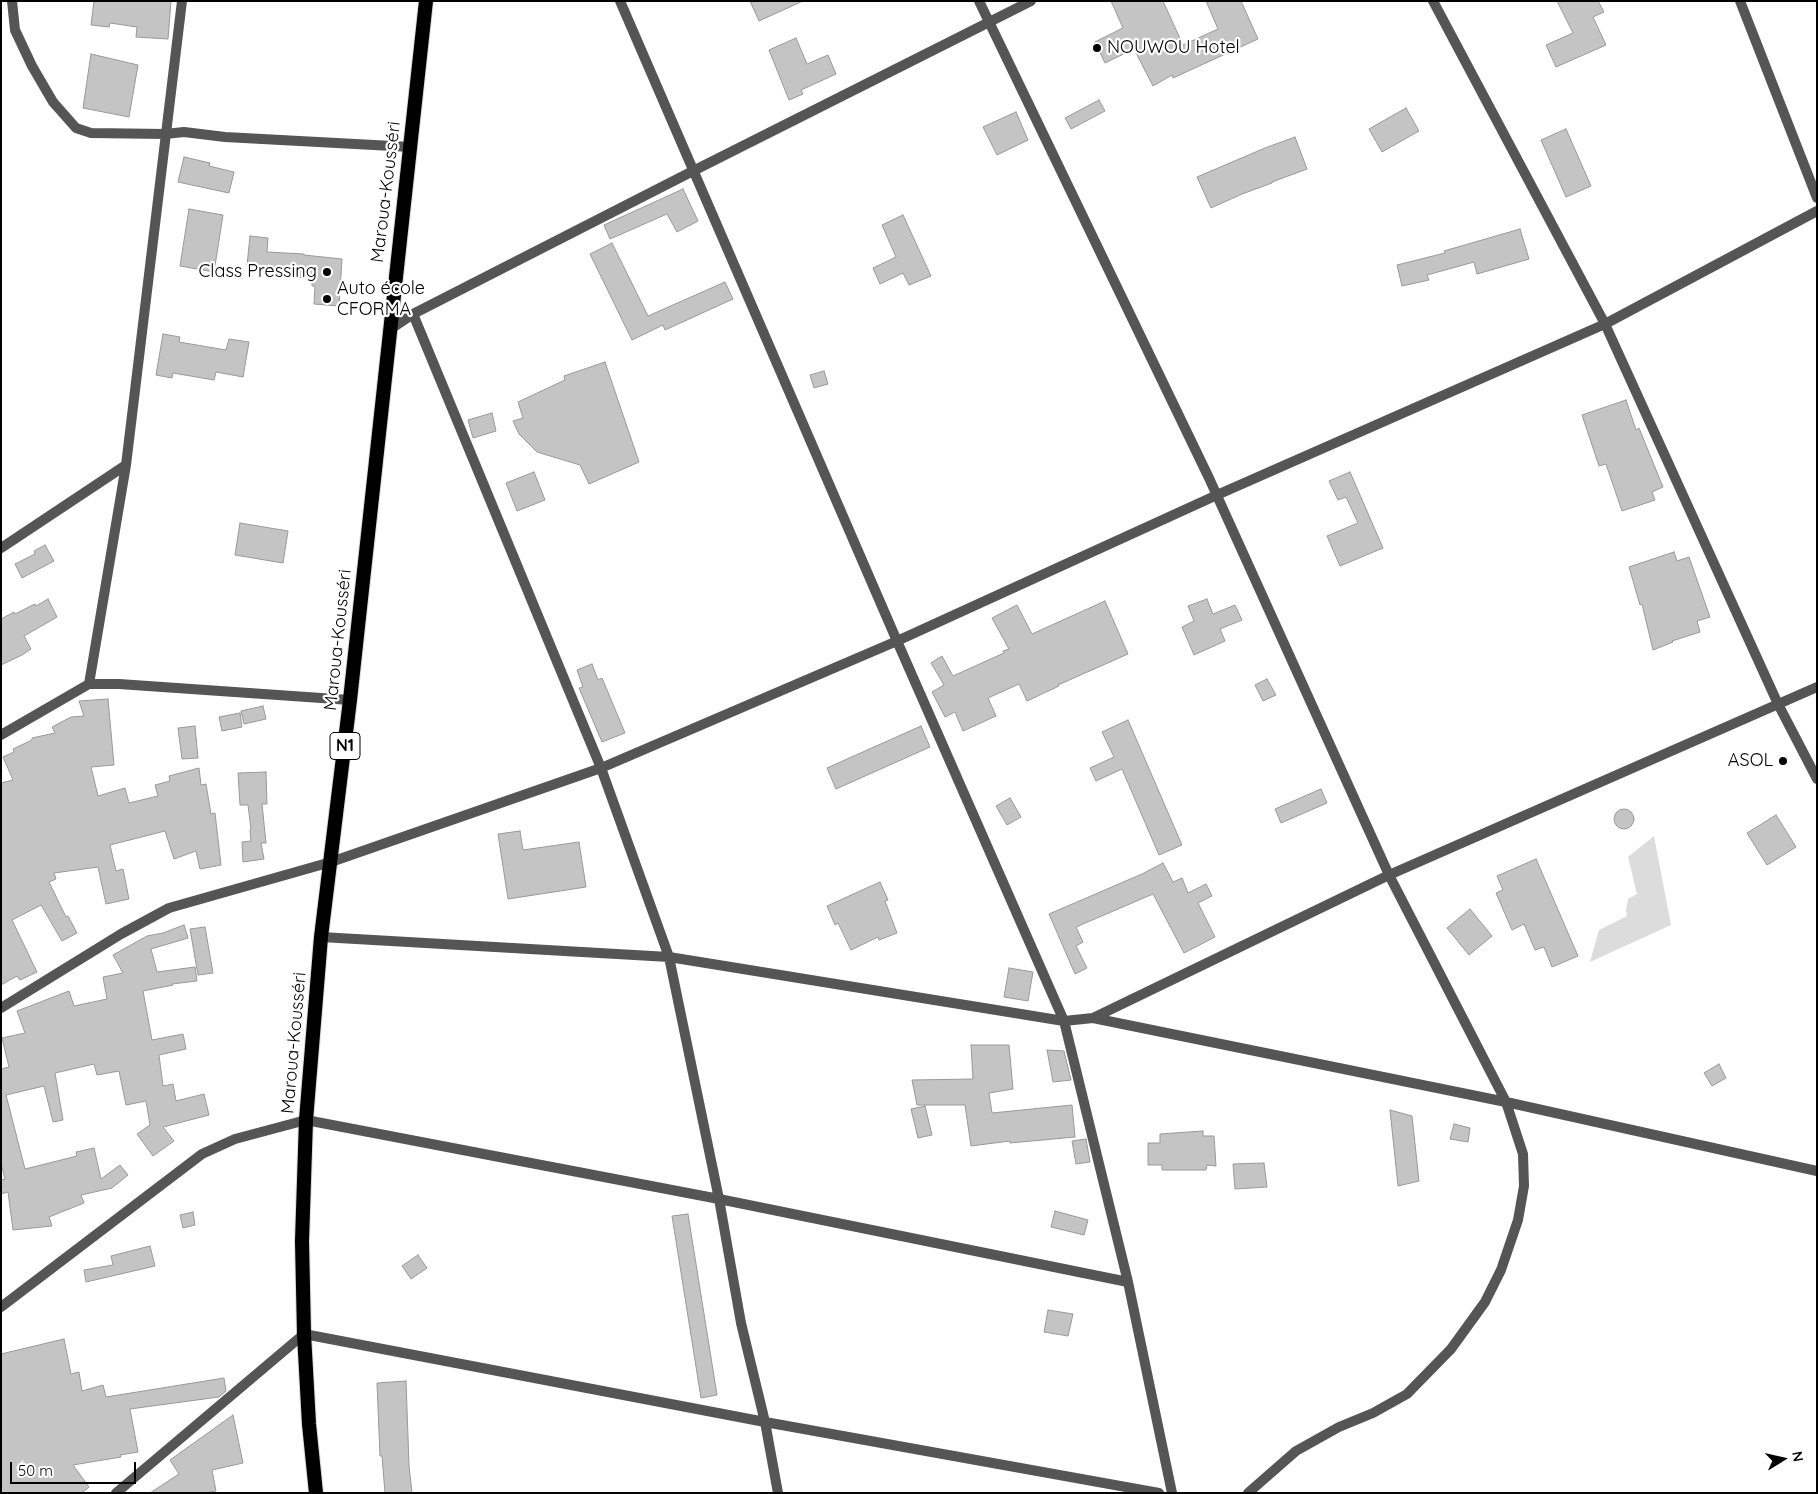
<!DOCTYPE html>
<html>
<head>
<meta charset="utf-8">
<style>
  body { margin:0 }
  #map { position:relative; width:1818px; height:1494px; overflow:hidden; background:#fff; font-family:Quicksand,sans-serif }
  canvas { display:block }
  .frame { position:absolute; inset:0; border:2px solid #000; pointer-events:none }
  .north { position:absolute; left:1758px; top:1434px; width:50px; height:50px; -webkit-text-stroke:4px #fff; paint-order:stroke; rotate:80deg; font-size:14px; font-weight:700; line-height:20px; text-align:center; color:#000 }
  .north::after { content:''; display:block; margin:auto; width:18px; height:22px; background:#000; clip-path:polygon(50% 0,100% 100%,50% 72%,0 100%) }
  .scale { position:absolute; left:10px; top:1462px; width:126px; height:22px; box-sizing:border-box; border:2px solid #000; border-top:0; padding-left:6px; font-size:15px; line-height:18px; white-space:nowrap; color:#000; -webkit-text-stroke:4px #fff; paint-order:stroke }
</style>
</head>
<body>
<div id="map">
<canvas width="1818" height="1494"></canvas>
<div class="frame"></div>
<div class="north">N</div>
<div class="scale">50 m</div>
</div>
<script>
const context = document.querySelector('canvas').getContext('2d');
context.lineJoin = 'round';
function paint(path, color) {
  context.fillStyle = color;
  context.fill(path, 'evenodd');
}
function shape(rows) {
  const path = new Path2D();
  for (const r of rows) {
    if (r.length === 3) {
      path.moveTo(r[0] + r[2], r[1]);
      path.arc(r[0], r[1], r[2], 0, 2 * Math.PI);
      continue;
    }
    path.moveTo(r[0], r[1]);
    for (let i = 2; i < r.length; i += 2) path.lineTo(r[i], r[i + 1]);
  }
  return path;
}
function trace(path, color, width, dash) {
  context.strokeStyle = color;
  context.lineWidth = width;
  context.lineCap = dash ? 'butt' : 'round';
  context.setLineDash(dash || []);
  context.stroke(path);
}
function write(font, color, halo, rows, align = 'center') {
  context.font = font + ' Quicksand,sans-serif';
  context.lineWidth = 4.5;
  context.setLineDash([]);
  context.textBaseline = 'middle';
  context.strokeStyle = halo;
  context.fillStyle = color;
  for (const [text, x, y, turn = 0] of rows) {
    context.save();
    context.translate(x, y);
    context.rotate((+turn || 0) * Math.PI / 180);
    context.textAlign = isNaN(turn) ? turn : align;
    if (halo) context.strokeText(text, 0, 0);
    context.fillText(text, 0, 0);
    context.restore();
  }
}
paint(shape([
  [1654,836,1671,925,1590,962,1599,930,1627,916,1626,910,1628,899,1637,894,1628,857]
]), '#dcdcdc');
const building = shape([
  [94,1,171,1,168,39,136,37,137,27,110,23,109,27,91,25,94,1],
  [750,1,803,1,759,21,750,1],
  [1111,1,1163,1,1183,45,1218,29,1206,1,1241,1,1258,39,1173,78,1172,75,1153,86,1134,49,1105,63,1095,42,1123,28,1111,1],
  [1557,1,1598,1,1604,12,1593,17,1606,45,1556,67,1546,45,1573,33,1557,1],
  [796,38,807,64,828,55,836,74,801,90,803,94,789,100,769,50,796,38],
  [91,54,138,65,129,117,83,108,91,54],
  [1099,100,1105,111,1071,129,1065,118,1099,100],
  [1406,108,1419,131,1382,152,1369,129,1406,108],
  [1016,112,1028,140,997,155,983,127,1016,112],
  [1566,129,1591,186,1566,197,1541,140,1566,129],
  [1295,137,1307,169,1272,182,1272,183,1242,194,1211,208,1197,177,1265,148,1295,137],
  [184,157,210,163,209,166,234,172,229,193,178,182,184,157],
  [683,189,698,221,677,232,667,214,610,239,604,225,683,189],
  [189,209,223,215,214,272,180,266,189,209],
  [903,215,931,276,909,285,903,273,880,284,873,268,896,257,882,225,903,215],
  [1520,229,1529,259,1477,274,1474,262,1427,275,1429,280,1402,286,1397,265,1445,253,1444,251,1520,229],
  [250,236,268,238,267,252,304,254,304,255,342,259,339,306,314,304,315,286,312,286,312,278,287,277,287,270,247,266,250,236],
  [612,243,648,316,725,282,733,299,665,330,663,325,632,340,590,254,612,243],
  [163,334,180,337,179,342,226,350,229,339,249,342,243,377,216,372,214,380,173,373,172,378,156,375,163,334],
  [605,362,639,462,589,484,580,465,537,452,519,434,513,421,523,418,518,402,565,380,564,376,605,362],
  [824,371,828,384,814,388,810,375,824,371],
  [1626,400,1636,430,1639,428,1663,487,1652,492,1655,500,1622,511,1606,464,1599,466,1582,415,1626,400],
  [492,413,496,431,473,438,468,420,492,413],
  [534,472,545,500,517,511,506,483,534,472],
  [1350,472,1383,548,1340,566,1327,536,1358,523,1346,497,1338,500,1329,481,1350,472],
  [240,523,288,531,283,563,235,555,240,523],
  [45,545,54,561,22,578,15,564,35,554,34,551,45,545],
  [1674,552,1677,561,1689,557,1710,617,1697,621,1700,632,1672,641,1673,642,1653,650,1642,604,1640,605,1629,567,1674,552],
  [48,599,57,617,24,636,31,649,22,655,1,665,1,619,14,612,15,614,35,604,36,606,48,599],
  [1207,599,1213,614,1235,605,1242,620,1220,629,1225,641,1194,655,1182,627,1194,621,1188,606,1207,599],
  [1105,601,1128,654,1058,685,1059,686,1027,701,1019,684,988,698,996,716,963,731,955,712,945,717,932,692,944,685,931,663,942,656,953,676,1004,653,1003,651,1009,649,992,618,1017,605,1032,634,1105,601],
  [592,664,598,680,602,678,625,733,602,742,579,688,583,687,577,670,592,664],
  [1267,679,1276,695,1263,701,1255,685,1267,679],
  [108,699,114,765,91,767,98,796,125,788,129,803,158,796,155,785,170,781,169,776,199,768,201,785,206,784,211,814,215,813,221,865,200,869,196,851,174,859,165,831,110,845,116,871,123,869,129,899,106,904,98,867,54,873,56,879,49,882,66,917,68,916,77,933,62,941,41,905,12,920,37,972,20,980,17,976,1,985,1,783,13,780,3,757,14,752,13,749,32,740,32,738,55,733,52,727,71,717,84,716,79,701,108,699],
  [263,706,266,719,244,724,241,711,263,706],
  [240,713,242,727,222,731,219,717,240,713],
  [1128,720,1182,845,1159,855,1122,769,1096,781,1090,768,1114,757,1102,732,1128,720],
  [195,726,198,758,182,759,178,728,195,726],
  [921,726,930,747,836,789,827,768,921,726],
  [266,772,267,804,262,804,266,843,261,843,264,859,243,862,242,842,251,841,250,830,251,829,248,805,240,805,238,773,266,772],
  [1321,789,1327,803,1281,823,1275,809,1321,789],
  [1010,798,1021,817,1007,825,996,806,1010,798],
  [1624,819,10],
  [1776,815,1796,847,1767,865,1747,833,1776,815],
  [520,831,523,850,579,842,586,887,508,899,498,834,520,831],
  [1536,859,1578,956,1552,967,1544,947,1535,950,1524,924,1512,930,1496,893,1503,890,1497,876,1536,859],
  [1163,863,1173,882,1182,878,1188,893,1206,884,1212,896,1198,903,1215,937,1184,953,1153,894,1076,927,1083,942,1076,946,1087,968,1075,974,1049,914,1142,874,1163,863],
  [880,882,888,900,885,901,897,933,879,940,878,937,851,950,838,923,835,925,827,906,880,882],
  [1470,909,1492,936,1469,955,1447,928,1470,909],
  [184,925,188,938,151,949,157,972,195,967,197,981,172,984,173,985,143,991,152,1040,183,1034,186,1049,159,1055,163,1086,173,1084,176,1101,204,1094,209,1115,163,1127,174,1141,153,1156,137,1134,150,1125,146,1101,126,1105,119,1071,97,1075,94,1064,55,1073,63,1120,53,1122,44,1086,6,1095,25,1169,77,1156,76,1152,94,1148,101,1179,120,1165,128,1175,112,1188,81,1195,84,1203,49,1217,52,1226,13,1230,8,1192,1,1194,1,1180,5,1179,1,1164,1,1069,9,1067,2,1038,25,1033,17,1011,69,991,74,1006,107,999,103,977,123,973,113,955,147,936,163,933,184,925],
  [205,927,213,973,198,975,190,929,205,927],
  [1009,968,1033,972,1028,1001,1004,997,1009,968],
  [971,1045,1009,1045,1013,1089,989,1093,992,1113,1072,1105,1075,1137,1010,1143,1010,1141,971,1146,965,1105,917,1105,912,1080,973,1079,971,1045],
  [1047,1050,1064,1051,1071,1080,1053,1082,1047,1050],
  [1719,1064,1726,1078,1712,1086,1704,1073,1719,1064],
  [925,1106,932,1135,918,1138,911,1109,925,1106],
  [1390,1110,1412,1116,1419,1181,1398,1186,1390,1110],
  [1454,1124,1470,1128,1468,1142,1450,1139,1454,1124],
  [1203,1131,1203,1136,1214,1136,1216,1166,1207,1165,1206,1170,1162,1170,1162,1165,1148,1165,1148,1143,1160,1143,1160,1134,1203,1131],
  [1086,1139,1090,1162,1076,1164,1072,1141,1086,1139],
  [1264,1163,1267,1187,1235,1189,1233,1164,1264,1163],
  [1055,1211,1088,1220,1084,1235,1051,1227,1055,1211],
  [193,1212,195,1225,183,1228,180,1215,193,1212],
  [688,1214,717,1395,701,1398,672,1216,688,1214],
  [150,1246,155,1266,86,1282,84,1270,113,1265,111,1256,150,1246],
  [418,1255,427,1268,411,1279,402,1266,418,1255],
  [1048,1310,1073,1314,1068,1336,1044,1332,1048,1310],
  [64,1339,71,1374,79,1372,82,1391,103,1385,106,1397,224,1378,226,1391,219,1397,130,1409,138,1452,120,1455,121,1457,73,1465,89,1487,82,1493,1,1493,1,1354,64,1339],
  [406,1381,409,1466,412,1493,385,1493,382,1456,380,1456,377,1383,406,1381],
  [233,1415,243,1463,212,1470,216,1491,205,1493,150,1493,179,1474,170,1460,233,1415]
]);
paint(building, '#c4c4c4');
trace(building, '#999', 1);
const trunk = shape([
  [316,1493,309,1424,304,1334,302,1241,306,1120,321,937,350,700,426,1]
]);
trace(trunk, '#dbdbdb', 16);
trace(shape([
  [12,1,15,30,32,66,53,102,76,128,91,133,165,134,184,132,225,137,411,147],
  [620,1,897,641,1064,1021,1128,1282,1172,1493],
  [979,1,1209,478,1389,875,1506,1102,1523,1154,1524,1186,1518,1220,1501,1270,1485,1302,1451,1349,1407,1394,1373,1413,1339,1427,1296,1451,1248,1493],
  [1433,1,1605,324,1778,704,1817,779],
  [1740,1,1817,198],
  [413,314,601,768,669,957,719,1199,741,1323,765,1422,778,1493],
  [389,330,413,314,693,171,1031,1],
  [1,548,126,465],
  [89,684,126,465,182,1],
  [1,735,89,684,119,684,350,700],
  [321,937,669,957,1064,1021,1093,1018,1389,875,1817,687],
  [1,1008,121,934,169,908,331,862,601,768,897,641,1217,495,1605,324,1817,211],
  [1093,1018,1506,1102,1817,1171],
  [1,1307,202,1154,235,1139,306,1120,719,1199,1128,1282],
  [116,1493,304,1334,765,1422,1159,1493]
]), '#555', 10);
trace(trunk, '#000', 14);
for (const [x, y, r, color] of [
  [1097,48,5,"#000"],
  [327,272,5,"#000"],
  [327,299,5,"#000"],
  [1783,761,5,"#000"]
]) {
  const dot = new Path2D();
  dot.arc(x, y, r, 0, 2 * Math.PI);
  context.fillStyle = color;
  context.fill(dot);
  trace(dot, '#fff', 2);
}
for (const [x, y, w] of [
  [345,746,30]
]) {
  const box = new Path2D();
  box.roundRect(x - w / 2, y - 13.5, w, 27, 4);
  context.fillStyle = '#fff';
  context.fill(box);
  trace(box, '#000', 1);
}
write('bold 16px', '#000', null, [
  ["N1",345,746]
]);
write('18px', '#000', '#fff', [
  ["NOUWOU Hotel",1107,48],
  ["Class Pressing",317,272,"right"],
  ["Auto école",337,289],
  ["CFORMA",337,310],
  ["ASOL",1773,761,"right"]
], 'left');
write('18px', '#000', '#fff', [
  ["Maroua-Kousséri",386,192,-83],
  ["Maroua-Kousséri",338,640,-84],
  ["Maroua-Kousséri",294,1043,-85]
]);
</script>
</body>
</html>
